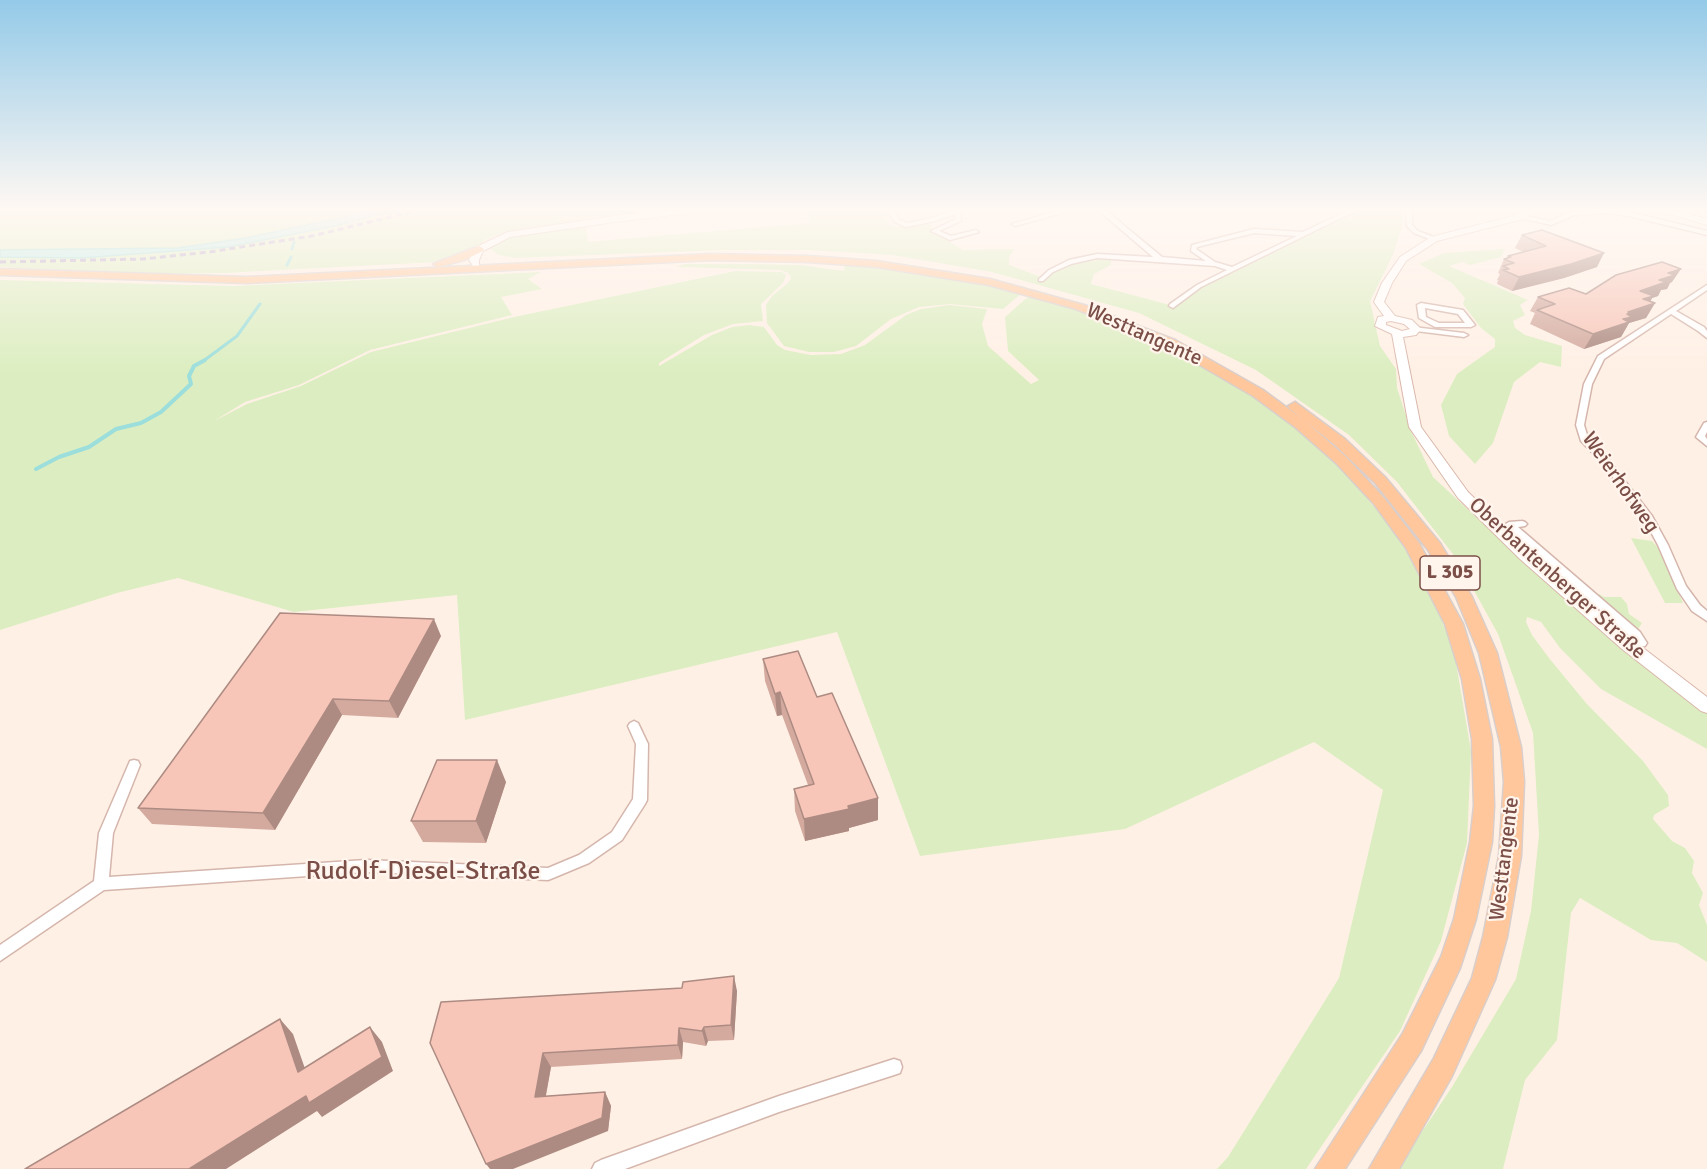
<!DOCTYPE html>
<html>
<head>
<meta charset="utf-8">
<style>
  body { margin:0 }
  canvas { display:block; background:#fff0e5 }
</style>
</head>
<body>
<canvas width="1707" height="1169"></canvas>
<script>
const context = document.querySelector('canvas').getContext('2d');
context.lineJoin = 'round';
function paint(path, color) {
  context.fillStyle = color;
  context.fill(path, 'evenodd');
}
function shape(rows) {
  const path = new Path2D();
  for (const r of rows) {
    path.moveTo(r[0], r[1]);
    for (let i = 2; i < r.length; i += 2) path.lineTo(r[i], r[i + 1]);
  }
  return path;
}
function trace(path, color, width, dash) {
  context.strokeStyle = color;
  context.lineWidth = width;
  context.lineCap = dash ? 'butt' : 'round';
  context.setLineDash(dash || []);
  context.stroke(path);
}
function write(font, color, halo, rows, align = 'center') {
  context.font = font + ' Signika,sans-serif';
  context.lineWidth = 4.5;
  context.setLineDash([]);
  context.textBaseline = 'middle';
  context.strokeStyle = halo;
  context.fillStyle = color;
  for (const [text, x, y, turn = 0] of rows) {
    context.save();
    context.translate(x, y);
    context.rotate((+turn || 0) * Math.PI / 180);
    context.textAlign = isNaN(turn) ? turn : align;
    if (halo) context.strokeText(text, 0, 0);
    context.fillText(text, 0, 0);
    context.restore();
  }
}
paint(shape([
  [0,209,634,209,639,215,511,232,491,237,457,257,437,262,224,273,130,274,0,267],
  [806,209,887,209,887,223,894,227,933,221,931,230,963,250,1015,249,1009,257,1009,265,1044,278,1067,263,1111,259,1111,265,1094,274,1091,284,1174,306,1202,285,1359,209,1401,209,1403,224,1392,257,1370,301,1380,346,1396,369,1397,388,1411,431,1433,477,1507,546,1707,711,1707,749,1601,689,1560,648,1541,622,1527,617,1526,622,1532,635,1549,658,1586,703,1643,761,1668,795,1669,806,1654,815,1653,819,1672,841,1685,848,1694,861,1692,873,1703,893,1699,905,1707,925,1707,962,1677,943,1651,940,1580,898,1571,913,1557,1040,1525,1080,1503,1169,1397,1169,1452,1087,1516,979,1531,911,1539,835,1533,733,1498,634,1456,558,1397,482,1349,435,1256,370,1139,313,992,272,892,255,809,250,720,250,515,258,498,255,490,248,504,238,585,225,588,242,811,223],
  [1505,249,1501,257,1471,265,1462,262,1449,266,1528,300,1520,305,1525,315,1513,321,1515,328,1525,335,1562,346,1561,367,1540,362,1514,382,1493,443,1475,464,1449,436,1441,405,1457,374,1495,347,1495,339,1481,328,1463,304,1465,298,1452,283,1419,264,1444,253],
  [845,263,908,270,1022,293,1003,309,950,304,919,307,891,319,856,346,834,352,809,352,784,346,767,323,766,305,772,296,788,283,791,278,788,273,780,270,676,267,684,264,740,264,800,265,844,271],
  [735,271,782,272,786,275,783,283,761,304,763,321,733,324,704,335,659,363,659,366,712,335,732,327,749,325,764,327,777,345,785,350,811,355,841,354,865,345,906,315,921,309,949,305,987,309,982,324,988,346,1031,384,1039,380,1008,351,1005,317,1030,295,1102,317,1150,337,1207,366,1270,407,1303,433,1346,473,1390,526,1426,582,1454,651,1471,751,1467,843,1441,941,1400,1031,1306,1169,1217,1169,1228,1157,1339,978,1383,790,1314,742,1125,829,920,856,837,632,465,720,457,595,294,612,178,578,117,593,0,630,0,280,234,286,541,272,528,279,542,289,501,297,512,315,370,350,299,385,245,402,214,421,247,404,301,386,371,352,514,317],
  [1631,538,1652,541,1661,551,1683,603,1665,603],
  [1599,594,1604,597,1621,597,1627,604,1629,614,1642,623,1637,631,1592,596]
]), '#dceec1');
const water = shape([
  [382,209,398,209,339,225,228,247,81,258,0,257,0,250,178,248,246,238,382,209]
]);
paint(water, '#b7ebe8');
trace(water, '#9cdedb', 1.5);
trace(shape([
  [292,249,294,242],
  [287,265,291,257],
  [202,362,237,336,260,304]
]), '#9cdedb', 3);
trace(shape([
  [36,469,59,457,89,447,116,429,141,423,161,412,191,384,189,376,194,366,205,360]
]), '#9cdedb', 4);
const street = shape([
  [887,209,893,209,899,220,907,223,932,218,957,209,966,209,960,212,961,221,939,231,951,236,976,230,979,232,950,240,931,231,956,219,955,214,935,221,906,227,895,222,887,209],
  [1065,209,1076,209,1015,226,1012,224,1065,209],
  [1097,209,1104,209,1162,257,1206,261,1191,251,1192,245,1254,229,1303,232,1351,209,1359,209,1201,287,1173,308,1169,306,1170,304,1197,285,1227,270,1215,266,1097,258,1071,264,1053,272,1043,281,1039,281,1039,279,1049,270,1069,260,1097,254,1153,257,1097,209],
  [1254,233,1297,236,1232,267,1215,262,1196,249,1197,247,1254,233],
  [1406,209,1412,209,1412,225,1418,231,1436,238,1436,240,1432,240,1414,233,1407,226,1406,209],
  [1607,209,1629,212,1707,231,1707,235,1629,216,1607,213,1574,215,1551,225,1517,217,1520,215,1550,221,1573,211,1607,209],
  [1707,285,1707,290,1676,311,1704,327,1707,331,1707,338,1698,331,1671,314,1604,359,1592,384,1584,425,1588,438,1608,459,1652,516,1668,545,1686,586,1700,605,1707,611,1707,621,1692,611,1677,589,1658,545,1643,517,1602,463,1581,441,1576,425,1584,384,1598,356,1707,285],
  [1421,303,1463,310,1475,325,1471,327,1435,327,1419,318,1417,305,1421,303],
  [1425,308,1458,314,1465,323,1439,323,1426,317,1425,308],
  [1413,327,1464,333,1468,335,1464,337,1416,331,1412,329,1413,327],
  [1707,422,1707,432,1705,436,1707,439,1707,446,1696,437,1704,423,1707,422],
  [1522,521,1525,522,1527,524,1525,526,1518,527,1640,632,1647,643,1645,646,1628,649,1624,648,1622,645,1624,642,1634,640,1632,638,1504,525,1509,522,1522,521],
  [634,721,638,723,648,744,647,800,645,804,622,840,589,863,553,878,548,880,366,872,104,890,0,961,0,945,94,881,99,833,130,761,134,760,138,761,140,765,113,833,109,877,366,860,548,868,579,855,612,832,633,799,636,744,628,726,630,723,634,721],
  [894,1059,900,1061,902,1067,900,1073,894,1075,779,1112,625,1169,592,1169,595,1163,601,1160,779,1096,894,1059]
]);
const secondary = shape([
  [688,209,722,209,622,221,510,237,483,251,479,260,479,266,473,266,469,260,476,247,508,232,622,215,688,209],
  [1530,209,1541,209,1523,219,1437,241,1406,261,1392,283,1384,302,1395,316,1412,320,1421,329,1416,335,1403,337,1421,427,1468,492,1530,553,1634,641,1707,697,1707,713,1701,711,1622,649,1520,559,1458,498,1409,427,1392,334,1375,326,1378,317,1384,316,1374,302,1382,283,1400,257,1431,237,1517,215,1530,209],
  [1391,321,1404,324,1410,329,1402,331,1386,325,1386,322,1391,321],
  [1654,209,1669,209,1707,219,1707,225,1654,209]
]);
const primary = shape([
  [479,246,484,249,483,251,464,260,438,267,433,264,479,246],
  [711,254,808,256,877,261,990,279,1084,305,1175,340,1263,390,1305,421,1346,457,1384,498,1419,543,1463,624,1480,679,1492,739,1494,806,1492,842,1476,919,1460,968,1421,1051,1345,1169,1315,1169,1403,1033,1441,957,1454,919,1470,842,1474,806,1472,739,1462,679,1445,624,1406,548,1374,504,1336,463,1295,427,1253,396,1167,346,1076,309,989,285,877,267,808,262,711,260,247,283,0,275,0,269,247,277,711,254],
  [1295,402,1345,439,1385,477,1440,543,1472,597,1497,653,1521,747,1524,782,1521,856,1507,937,1495,980,1452,1076,1399,1169,1369,1169,1434,1058,1472,978,1483,937,1499,856,1504,782,1501,747,1479,653,1456,597,1428,550,1375,483,1335,445,1290,409,1288,406,1295,402]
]);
trace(street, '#d5b6ac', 3);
trace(secondary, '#dab7ab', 2);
trace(primary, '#dacecb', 3);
paint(street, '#fff');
paint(secondary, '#fff');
paint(primary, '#ffc79b');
trace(shape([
  [1694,209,1707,212],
  [0,262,143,259,209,252,312,236,423,209]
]), '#afa1ca', 3, [6, 4]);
paint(shape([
  [1522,235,1597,267,1564,278,1512,291,1497,284,1498,280,1497,280,1500,274,1498,273,1504,259,1506,259,1508,256,1523,252,1515,248],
  [1672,282,1670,283,1667,289,1661,290,1658,296,1652,298,1650,302,1655,303,1646,318,1629,323,1621,337,1584,349,1530,324,1535,313,1530,311,1538,297,1586,294],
  [441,636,398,718,342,715,275,830,152,824,138,808],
  [763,659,817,697,878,820,849,828,849,831,805,841,795,811,794,789,808,785,782,715,777,716,765,681],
  [506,782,486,843,423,842,411,821],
  [737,991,734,1040,708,1041,706,1046,683,1042,682,1059,551,1067,546,1096,605,1092,611,1106,608,1131,430,1043]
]), '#d4aa9f');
paint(shape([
  [1604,253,1597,267,1564,278,1512,291,1519,277],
  [1681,269,1672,282,1670,283,1667,289,1661,290,1658,296,1652,298,1648,306,1655,303,1646,318,1629,323,1621,337,1584,349,1593,334,1640,291,1659,280,1668,273],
  [434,619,441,636,398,718,389,701],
  [780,692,782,715,777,716,775,694],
  [333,699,342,715,275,830,263,813],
  [497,760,506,782,486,843,476,821],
  [878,798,878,820,849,828,849,831,805,841,804,819],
  [734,976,737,991,734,1040,731,1025],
  [280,1019,293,1034,311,1086,298,1072],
  [370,1027,382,1042,393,1071,322,1117,317,1111,226,1169,189,1169,306,1096],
  [704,1027,708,1041,706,1046,702,1031],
  [679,1028,683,1042,682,1059,678,1045],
  [543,1053,551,1067,543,1110,535,1097],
  [605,1092,611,1106,608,1131,513,1169,490,1169,486,1164]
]), '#ad8b82');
const building = shape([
  [1542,230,1604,253,1571,264,1519,277,1503,270,1509,269,1503,266,1514,263,1504,259,1511,257,1508,256,1546,246,1522,235,1542,230],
  [1662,262,1681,269,1668,273,1675,275,1659,280,1666,282,1640,291,1654,296,1643,299,1655,303,1628,312,1631,313,1627,314,1632,317,1623,319,1629,322,1593,334,1537,310,1555,304,1538,297,1569,288,1586,294,1616,275,1662,262],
  [280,613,434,619,389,701,333,699,263,813,138,808,280,613],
  [798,651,817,697,832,693,878,798,848,806,849,809,804,819,794,789,814,784,780,692,775,694,763,659,798,651],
  [437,760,497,760,476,821,411,821,437,760],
  [734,976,731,1025,704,1027,702,1031,679,1028,678,1045,543,1053,535,1097,605,1092,602,1118,486,1164,430,1043,441,1002,682,988,683,982,734,976],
  [280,1019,298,1072,370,1027,382,1057,309,1103,306,1096,189,1169,25,1169,280,1019]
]);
paint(building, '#f7c6b9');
trace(building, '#ad8b82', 1.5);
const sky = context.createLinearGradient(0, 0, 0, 373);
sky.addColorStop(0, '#94cae8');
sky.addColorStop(0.56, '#fff8f3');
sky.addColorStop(1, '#fff8f300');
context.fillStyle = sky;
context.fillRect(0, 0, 1707, 373);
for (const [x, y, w] of [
  [1450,573,60]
]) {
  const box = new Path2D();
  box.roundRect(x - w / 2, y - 17, w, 34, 4.5);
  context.fillStyle = '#fff5ed';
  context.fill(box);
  trace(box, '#7b4f47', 1.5);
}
write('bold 20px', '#7b4f47', null, [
  ["L 305",1450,573]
]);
write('21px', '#7b4f47', '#fff5ed', [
  ["Westtangente",1144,335,24],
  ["Weierhofweg",1620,483,55],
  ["Oberbantenberger Straße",1557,579,42],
  ["Westtangente",1505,859,-83]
]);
write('26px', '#7b4f47', '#fff5ed', [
  ["Rudolf-Diesel-Straße",423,872]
]);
</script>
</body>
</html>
